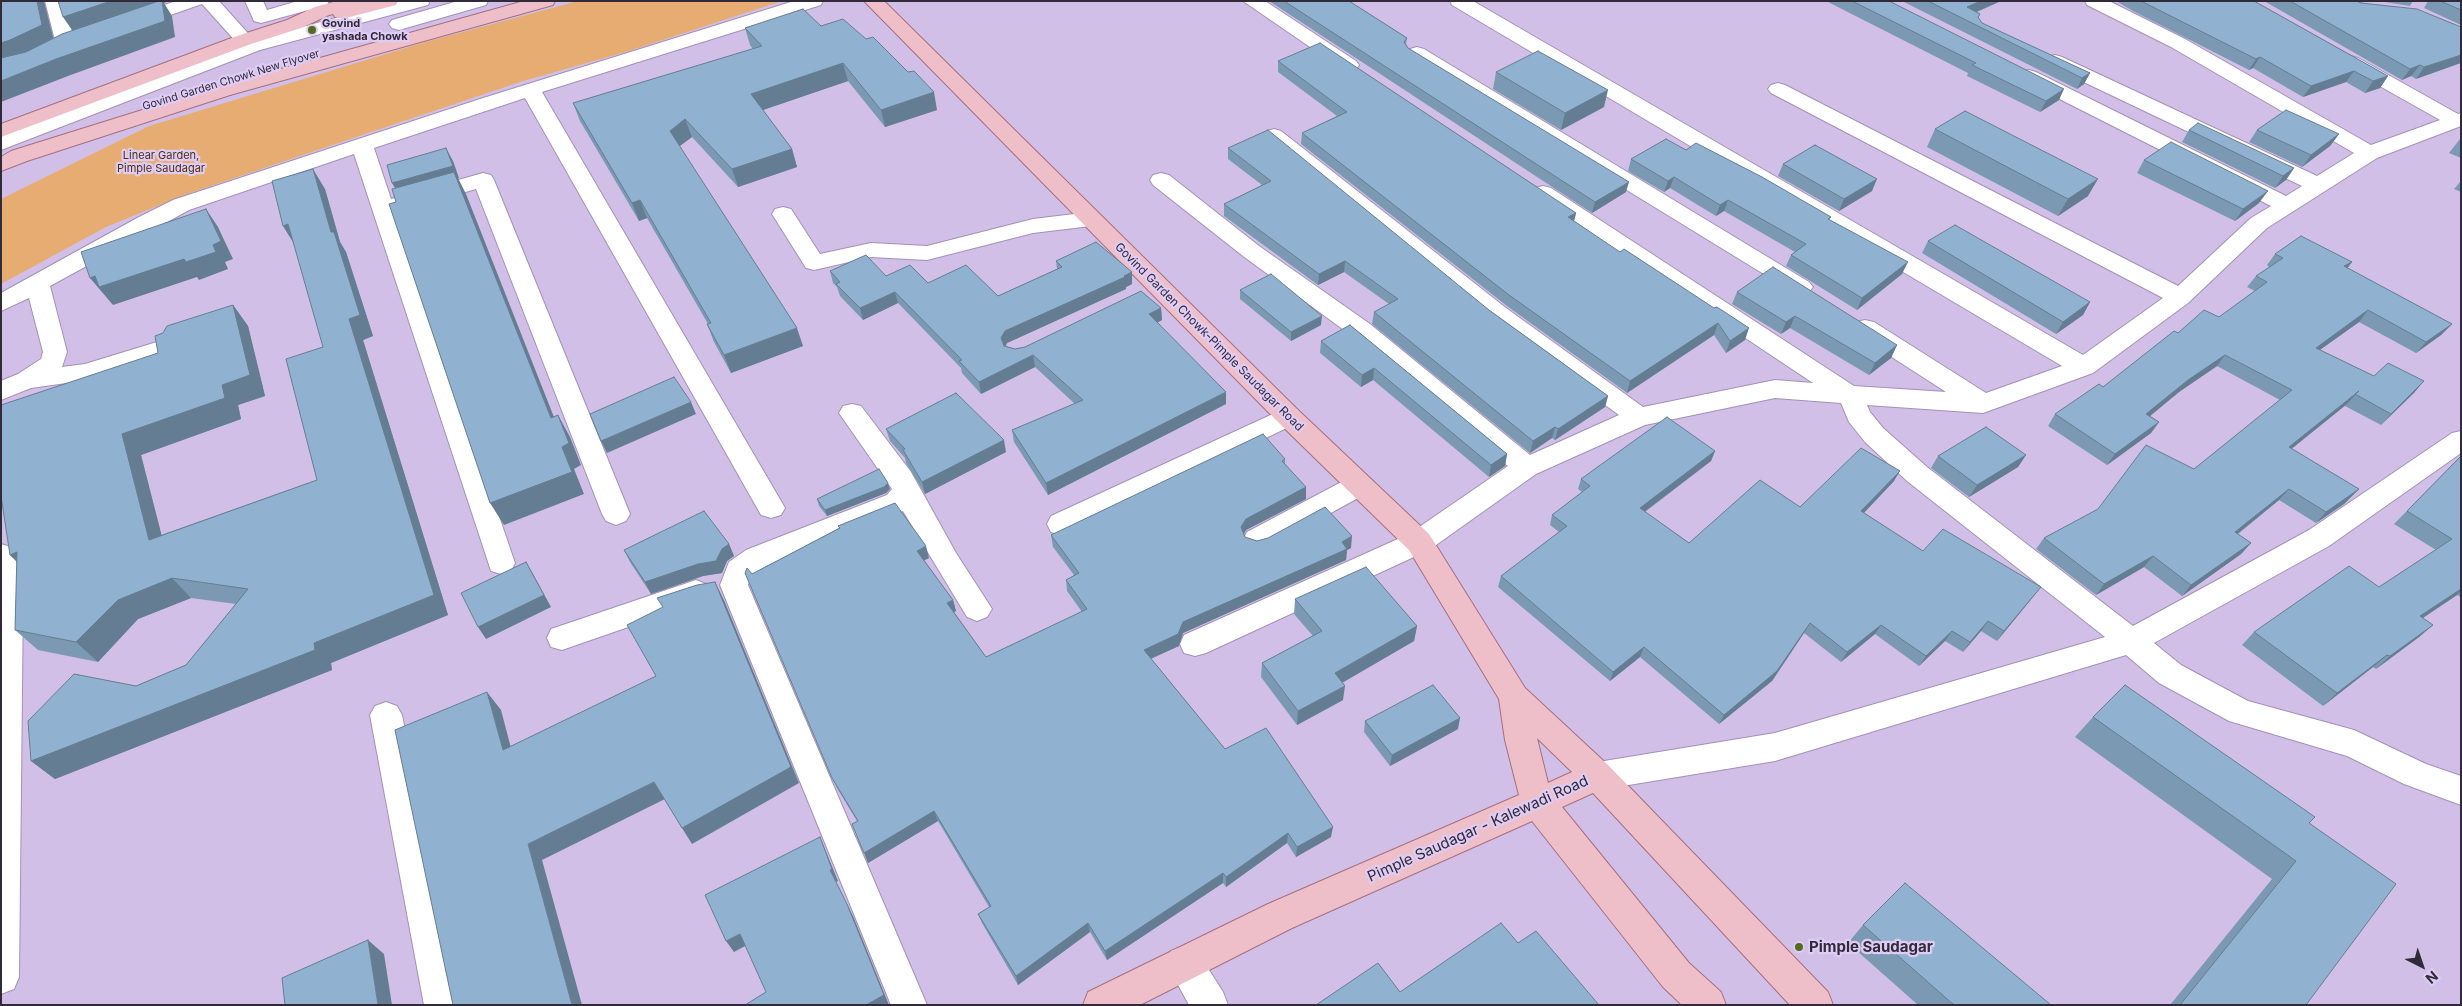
<!DOCTYPE html>
<html>
<head>
<meta charset="utf-8">
<style>
  body { margin:0 }
  #map { position:relative; width:2462px; height:1006px; overflow:hidden; background:#d2bfe7; font-family:Inter,sans-serif }
  canvas { display:block }
  .frame { position:absolute; inset:0; border:2px solid #312a39; pointer-events:none }
  .north { position:absolute; left:2397px; top:941px; width:50px; height:50px; -webkit-text-stroke:4px #dfccf4; paint-order:stroke; rotate:139deg; font-size:14px; font-weight:700; line-height:20px; text-align:center; color:#312a39 }
  .north::after { content:''; display:block; margin:auto; width:18px; height:22px; background:#312a39; clip-path:polygon(50% 0,100% 100%,50% 72%,0 100%) }
</style>
</head>
<body>
<div id="map">
<canvas width="2462" height="1006"></canvas>
<div class="frame"></div>
<div class="north">N</div>
</div>
<script>
const context = document.querySelector('canvas').getContext('2d');
context.lineJoin = 'round';
function paint(path, color) {
  context.fillStyle = color;
  context.fill(path, 'evenodd');
}
function shape(rows) {
  const path = new Path2D();
  for (const r of rows) {
    path.moveTo(r[0], r[1]);
    for (let i = 2; i < r.length; i += 2) path.lineTo(r[i], r[i + 1]);
  }
  return path;
}
function trace(path, color, width, dash) {
  context.strokeStyle = color;
  context.lineWidth = width;
  context.lineCap = dash ? 'butt' : 'round';
  context.setLineDash(dash || []);
  context.stroke(path);
}
function write(font, color, halo, rows, align = 'center') {
  context.font = font + ' Inter,sans-serif';
  context.lineWidth = 4.5;
  context.setLineDash([]);
  context.textBaseline = 'middle';
  context.strokeStyle = halo;
  context.fillStyle = color;
  for (const [text, x, y, turn = 0] of rows) {
    context.save();
    context.translate(x, y);
    context.rotate((+turn || 0) * Math.PI / 180);
    context.textAlign = isNaN(turn) ? turn : align;
    if (halo) context.strokeText(text, 0, 0);
    context.fillText(text, 0, 0);
    context.restore();
  }
}
paint(shape([
  [578,1,782,1,629,51,520,82,187,194,106,227,1,284,1,199,149,126,422,43]
]), '#e6ac72');
const minor = shape([
  [45,1,63,1,76,44,73,48,59,48,56,44,45,1],
  [176,1,219,1,254,40,399,1,430,1,428,5,260,50,1,150,1,136,27,125,239,45,202,4,133,28,126,26,123,22,126,18,176,1],
  [245,1,263,1,267,10,298,1,329,1,327,5,261,23,254,21,245,1],
  [458,1,488,1,486,5,399,30,392,28,389,24,392,20,458,1],
  [794,1,823,1,821,5,542,92,781,501,785,508,781,515,771,518,761,515,525,98,374,148,391,199,483,173,491,175,494,180,630,514,626,521,616,525,606,521,602,514,476,189,395,212,515,563,511,571,501,574,491,571,354,154,189,210,50,286,67,352,62,367,85,364,170,338,179,340,182,346,179,352,95,379,31,388,1,400,1,381,18,374,41,359,43,352,29,298,1,311,1,293,139,217,173,200,480,99,794,1],
  [1243,1,1265,1,1356,61,1359,65,1356,69,1349,71,1342,69,1243,1],
  [1450,1,1473,1,2083,355,2163,298,1771,93,1768,89,1771,85,1778,83,1785,85,2178,286,2251,218,2271,206,2022,80,2019,76,2022,72,2029,70,2036,72,2286,196,2302,186,2048,65,2045,61,2048,57,2055,55,2062,57,2317,176,2354,153,2171,47,2087,5,2085,1,2109,1,2185,39,2371,145,2440,120,2344,66,2341,62,2344,58,2351,56,2358,58,2458,114,2461,113,2461,126,2377,158,2267,228,2188,303,2093,373,1983,413,1867,405,1870,412,1883,428,1927,467,2133,626,2309,530,2452,433,2461,431,2461,453,2329,546,2154,643,2181,665,2248,701,2354,730,2426,764,2461,776,2461,805,2404,784,2347,756,2229,721,2159,683,2126,655,1775,761,1598,790,1587,786,1582,776,1587,766,1598,762,1775,733,2105,637,1907,481,1865,442,1849,422,1841,403,1775,398,1645,425,1536,474,1429,550,1206,653,1195,656,1184,653,1180,644,1184,635,1409,534,1508,466,1352,336,1243,256,1153,185,1150,180,1153,175,1161,173,1169,175,1259,246,1370,324,1530,455,1619,415,1488,320,1267,139,1263,135,1267,131,1274,129,1281,131,1506,308,1643,407,1775,380,1813,383,1535,198,1532,193,1535,188,1543,186,1551,188,1854,386,1946,392,1856,334,1853,328,1856,322,1865,320,1874,322,1986,393,2062,366,1452,5,1450,1],
  [1417,47,1424,49,1809,282,1813,287,1809,292,1801,295,1793,292,1410,57,1407,53,1410,49,1417,47],
  [783,207,791,209,820,254,871,243,927,246,1033,219,1091,212,1099,214,1102,219,1099,224,1091,226,1033,233,927,260,871,257,814,270,806,268,772,214,775,209,783,207],
  [852,404,861,406,911,472,956,553,987,601,992,609,987,617,977,621,967,617,903,511,766,566,751,576,748,585,927,1005,891,1005,720,585,729,562,746,550,887,495,892,489,839,413,843,406,852,404],
  [1288,407,1297,409,1301,416,1297,423,1071,532,1061,535,1051,532,1047,524,1051,516,1288,407],
  [1359,475,1369,478,1373,485,1369,492,1267,548,1257,551,1247,548,1243,540,1247,532,1349,478,1359,475],
  [1,544,11,547,15,555,23,596,19,977,14,989,1,994,1,544],
  [696,580,706,584,711,592,706,600,562,650,551,647,547,638,551,629,696,580],
  [386,702,397,706,402,715,460,1005,424,1005,370,715,375,706,386,702],
  [1184,946,1197,951,1223,992,1228,1005,1189,1005,1166,963,1171,951,1184,946]
]);
const major = shape([
  [337,1,398,1,396,5,342,19,335,17,333,14,329,15,301,28,251,44,1,137,1,124,237,36,287,20,315,7,337,1],
  [524,1,555,1,553,5,230,95,27,161,1,171,1,157,11,151,216,87,524,1],
  [864,1,884,1,1297,409,1429,534,1525,688,1609,766,1828,992,1833,1005,1790,1005,1593,793,1562,807,1689,963,1721,992,1726,1005,1682,1005,1663,987,1532,821,1292,928,1140,1005,1083,1005,1088,992,1268,904,1519,795,1505,740,1499,699,1409,550,1279,423,864,1],
  [1537,738,1572,772,1548,783,1537,738]
]);
trace(minor, '#a291b7', 2);
trace(major, '#a56f7f', 2);
paint(minor, '#fff');
paint(major, '#eebfc9');
paint(shape([
  [1269,1,1349,1,1407,38,1406,44,1408,48,1626,192,1592,213],
  [1826,1,1889,1,2059,100,2040,112,1967,76,1968,73],
  [1902,1,2001,1,1977,12,1980,14,1978,18,1982,23,2090,73,2084,84,2077,89],
  [2116,1,2254,1,2388,76,2380,88,2365,93,2346,82,2303,97,2253,68,2249,70,2133,11],
  [2264,1,2356,1,2461,27,2416,79,2411,76,2402,80],
  [2378,1,2413,1,2410,6],
  [2428,1,2461,1,2461,25,2424,8],
  [821,26,937,110,885,127,848,81,763,110,792,149,797,167,738,187,692,137,679,146,803,346,731,373,714,342,707,324,708,324,647,218,639,221,580,121,573,103,753,49,750,45,745,28],
  [1278,61,1576,213,1574,221,1745,340,1726,353,1714,335,1627,393,1507,306,1301,144,1302,133,1337,116,1278,72],
  [1496,72,1604,107,1561,130,1493,89],
  [1935,129,2088,196,2058,216,1927,147],
  [2189,130,2294,168,2286,180,2275,188,2182,142],
  [2257,130,2339,134,2330,146,2302,167,2249,142],
  [2460,139,2461,139,2461,158,2449,153],
  [1228,148,1489,310,1608,396,1605,407,1555,440,1552,438,1530,453,1372,324,1374,312,1389,304,1344,272,1318,285,1224,216,1224,204,1262,185,1228,159],
  [1686,150,1831,217,1829,220,1902,274,1857,310,1786,266,1791,255,1795,252,1724,211,1716,216,1670,188,1664,192,1628,171,1631,159],
  [2144,160,2259,203,2235,221,2137,173],
  [1783,164,1872,191,1839,211,1778,176],
  [2461,181,2461,192,2454,189],
  [325,189,340,242,346,252,373,336,363,340,448,615,331,663,332,670,55,779,31,761,136,686,186,665,236,604,191,598,138,619,98,662,38,650,15,630,17,562,10,555,158,353,163,333,233,305,248,326,265,396,238,405,241,419,141,455,161,535,317,480,323,347],
  [1928,241,2090,302,2083,315,2056,334,1922,253],
  [2275,254,2352,262,2347,268,2452,324,2441,335,2416,353,2359,322,2320,350,2374,376,2424,381,2381,425,2345,406,2347,404,2291,449,2359,489,2344,504,2316,523,2279,500,2238,534,2251,543,2241,554,2182,596,2144,567,2096,595,2036,549,2044,538,2194,469,2280,400,2217,366,2179,392,2150,416,2159,422,2151,433,2107,465,2048,426,2055,414,2103,387,2178,333,2219,317,2255,291,2247,287,2256,276,2269,267,2267,265],
  [1056,261,1132,284,1126,287,1126,289,1007,343,1006,346,1015,349,1025,347,1161,308,1162,320,1157,323,1226,404,1048,495,1014,442,1012,430,1075,404,1035,367,981,394,962,373,961,368,898,303,863,320,840,296,837,287,833,283,830,271,886,276,998,296,1057,269],
  [1240,290,1321,325,1291,341,1240,299],
  [1737,292,1897,345,1891,358,1869,375,1790,328,1781,334,1732,304],
  [1350,325,1507,454,1505,466,1489,477,1373,380,1361,387,1320,353,1321,341],
  [886,429,1006,452,925,494,906,463,905,458,890,441],
  [1715,451,1711,461,1645,512,1689,543,1800,507,1894,481,1864,513,1923,551,2033,597,1997,641,1981,631,1963,652,1945,641,1919,666,1875,634,1841,662,1804,633,1772,681,1719,724,1640,657,1610,681,1498,587,1501,576,1559,532,1550,525,1552,515,1582,492,1578,489,1581,479],
  [2026,455,2018,467,1969,497,1931,468,1938,456],
  [2461,456,2461,597,2457,595,2423,618,2433,625,2419,637,2376,669,2373,667,2323,706,2242,645,2254,632,2379,587,2436,550,2394,524],
  [1285,459,1285,464,1306,487,1306,499,1246,530,1244,534,1245,537,1257,541,1351,548,1347,550,1346,560,1183,633,1179,646,1151,659,1225,749,1331,837,1296,857,1287,843,1226,887,1223,883,1107,960,1090,932,1018,985,982,923,978,914,989,907,938,821,868,863,857,821,837,788,745,573,752,574,839,528,838,526,929,558,924,560,953,600,956,611,954,612,986,657,1082,612,1067,591,1066,580,1074,575,1053,547,1051,535],
  [890,489,886,493,827,516,819,506,817,499],
  [729,544,734,556,727,561,722,573,703,576,651,594,630,562,624,550],
  [1295,599,1417,626,1414,641,1342,683,1343,700,1297,725,1261,677,1262,663,1313,636,1294,614],
  [2093,717,2309,823,2306,1005,2170,1005,2272,879,2075,737],
  [1365,721,1458,729,1390,766,1364,732],
  [1863,925,2051,1005,1918,1005,1848,943]
]), '#7c99b3');
paint(shape([
  [37,1,44,1,54,41,1,62,1,43],
  [111,1,169,1,164,3,172,16,175,37,68,76,1,102,1,81,74,33,63,17],
  [1981,1,2001,1,1962,18,1967,7],
  [2461,55,2461,63,2416,79,2424,67],
  [2260,57,2253,68,2249,70,2256,59],
  [843,63,848,81,757,112,751,94],
  [2420,65,2411,76,2402,80,2410,69],
  [2354,71,2346,82,2303,97,2311,86],
  [2090,73,2084,84,2077,89,2082,78],
  [2388,76,2380,88,2365,93,2373,81],
  [2064,89,2059,100,2040,112,2046,101],
  [1608,90,1604,107,1561,130,1565,113],
  [934,92,937,110,885,127,881,110],
  [685,119,692,137,676,149,670,131],
  [2339,134,2330,146,2302,167,2311,155],
  [446,148,453,161,459,178,458,178,466,194,563,440,399,195,392,183],
  [792,149,797,167,738,187,732,169],
  [2294,168,2286,180,2275,188,2283,176],
  [313,169,325,189,340,242,346,252,373,336,363,340,448,615,331,663,332,670,55,779,31,761,314,643,349,319,331,232],
  [1674,177,1670,188,1664,192,1668,181],
  [1877,179,1872,191,1839,211,1844,199],
  [2098,179,2088,196,2058,216,2068,199],
  [1629,182,1626,192,1592,213,1595,202],
  [2268,191,2259,203,2235,221,2243,209],
  [640,200,647,218,639,221,632,203],
  [1728,200,1724,211,1716,216,1720,205],
  [206,209,218,227,233,259,225,262,228,269,199,280,197,277,113,305,90,278],
  [1576,213,1573,225,1568,217],
  [288,224,296,247,283,226],
  [1345,261,1344,272,1318,285,1319,274],
  [1908,262,1902,274,1857,310,1862,298],
  [2352,262,2343,274,2344,266],
  [1132,272,1132,284,1126,287,1126,289,1007,343,1003,350,1001,338,1005,331],
  [895,292,898,303,863,320,860,308],
  [2090,302,2083,315,2056,334,2063,322],
  [233,305,248,326,265,396,238,405,241,419,141,455,168,560,149,540,122,434,222,385],
  [1161,308,1162,320,1150,326,1149,314],
  [2368,310,2359,322,2307,359,2316,348],
  [1322,316,1321,325,1291,341,1291,332],
  [1795,316,1790,328,1781,334,1786,322],
  [1718,323,1714,335,1627,393,1630,381],
  [2452,324,2441,335,2416,353,2426,342],
  [797,328,803,346,731,373,724,355],
  [1749,328,1745,340,1726,353,1730,341],
  [1897,345,1891,358,1869,375,1875,363],
  [1033,355,1035,367,981,394,979,382],
  [2225,355,2217,366,2179,392,2138,426,2146,414,2188,380],
  [1374,368,1373,380,1361,387,1362,375],
  [2424,381,2414,393,2381,425,2391,414],
  [2359,391,2347,404,2279,459,2289,447],
  [1226,392,1226,404,1048,495,1046,483],
  [1608,396,1605,407,1555,440,1558,429],
  [691,402,696,414,607,453,601,441],
  [558,415,570,437,581,465,574,469,584,494,504,525,490,503,562,447],
  [2159,422,2151,433,2107,465,2115,454],
  [1555,427,1552,438,1530,453,1533,441],
  [1004,440,1006,452,925,494,922,482],
  [1715,451,1711,461,1636,518,1640,508],
  [1507,454,1505,466,1489,477,1491,465],
  [2026,455,2018,467,1969,497,1977,485],
  [1900,471,1894,481,1856,521,1861,511],
  [888,483,890,489,886,493,827,516,825,510],
  [1306,487,1306,499,1246,530,1241,539,1241,527,1246,519],
  [2289,489,2279,500,2226,543,2235,532],
  [2359,489,2344,504,2316,523,2326,512],
  [1352,536,1351,548,1347,550,1346,560,1183,633,1179,646,1145,661,1144,650,1183,622],
  [2251,543,2241,554,2182,596,2191,585],
  [729,544,734,556,727,561,722,573,703,576,651,594,645,582,722,549],
  [926,546,929,558,921,562,917,551],
  [17,552,31,575,10,555],
  [2153,556,2144,567,2096,595,2104,584],
  [526,562,533,574,551,607,486,639,478,627],
  [172,578,191,598,138,619,98,662,76,642,118,600],
  [715,582,724,600,799,783,692,844,682,828],
  [2041,587,2033,597,1997,641,2004,631],
  [2461,589,2461,591,2457,595,2406,629,2420,616],
  [953,600,956,611,950,614,947,603],
  [1988,621,1981,631,1963,652,1970,642],
  [1810,623,1804,633,1772,681,1719,724,1724,715],
  [1881,625,1875,634,1841,662,1847,652],
  [2433,625,2419,637,2376,669,2390,656],
  [1417,626,1414,641,1333,688,1335,673],
  [1952,631,1945,641,1919,666,1926,656],
  [1644,647,1640,657,1610,681,1613,672],
  [2387,655,2373,667,2323,706,2337,693],
  [1345,686,1343,700,1297,725,1298,711],
  [487,692,501,710,516,767,503,750],
  [1460,718,1458,729,1390,766,1392,755],
  [654,782,665,799,542,860,582,1005,572,1005,528,844],
  [934,811,938,821,868,863,864,853],
  [1333,827,1331,837,1296,857,1297,847],
  [1288,833,1287,843,1226,887,1226,877],
  [820,837,838,881,836,882,830,870],
  [1223,873,1223,883,1107,960,1105,951],
  [847,904,853,916,889,1005,866,1005],
  [1088,923,1090,932,1018,985,1016,976],
  [740,934,747,945,734,952,726,941],
  [368,940,384,954,392,1005,378,1005]
]), '#657d92');
const building = shape([
  [1,1,37,1,42,25,10,40,1,43,1,1],
  [58,1,111,1,63,17,58,1],
  [159,1,162,1,165,21,56,59,1,81,1,58,26,52,62,34,159,1],
  [1284,1,1349,1,1407,38,1404,42,1408,48,1629,182,1595,202,1284,1],
  [1852,1,1889,1,2064,89,2046,101,1972,65,1976,63,1852,1],
  [1928,1,1981,1,1967,7,1980,14,1978,17,1982,23,2090,73,2082,78,1928,1],
  [2141,1,2254,1,2388,76,2373,81,2354,71,2311,86,2260,57,2256,59,2141,1],
  [2290,1,2356,1,2361,3,2417,9,2461,27,2461,55,2424,67,2420,65,2410,69,2290,1],
  [2440,1,2461,1,2461,10,2440,1],
  [803,9,821,26,843,19,866,39,873,37,908,72,914,71,934,92,881,110,843,63,751,94,792,149,732,169,685,119,670,131,797,328,724,355,707,324,711,323,640,200,632,203,573,103,762,46,745,28,803,9],
  [1320,43,1576,213,1568,217,1620,252,1624,249,1714,308,1717,307,1749,328,1730,341,1718,323,1630,381,1509,295,1302,133,1347,112,1278,61,1320,43],
  [1538,51,1608,90,1565,113,1496,72,1538,51],
  [2286,110,2339,134,2311,155,2257,130,2286,110],
  [1965,111,2098,179,2068,199,1935,129,1965,111],
  [2198,123,2294,168,2283,176,2189,130,2198,123],
  [1268,130,1489,310,1608,396,1558,429,1555,427,1533,441,1374,312,1398,299,1345,261,1319,274,1224,204,1271,181,1228,148,1268,130],
  [1666,139,1686,150,1696,143,1762,177,1831,217,1828,219,1908,262,1862,298,1791,255,1806,244,1728,200,1720,205,1674,177,1668,181,1631,159,1666,139],
  [2171,142,2268,191,2243,209,2144,160,2171,142],
  [1815,145,1877,179,1844,199,1783,164,1815,145],
  [446,148,453,166,392,183,387,165,446,148],
  [313,169,331,232,334,232,360,315,349,319,434,595,314,643,315,650,31,761,28,721,74,674,136,686,186,665,248,589,172,578,118,600,76,642,15,630,17,552,10,555,1,496,1,405,158,353,155,336,163,333,167,326,233,305,250,375,222,385,225,398,122,434,149,540,317,480,286,359,323,347,288,224,283,226,272,181,313,169],
  [454,172,551,418,558,415,569,443,562,447,572,472,490,503,389,204,396,202,392,189,454,172],
  [206,209,221,241,213,245,216,252,186,262,184,259,99,287,95,276,90,278,81,252,206,209],
  [1955,225,2090,302,2063,322,1928,241,1955,225],
  [2301,236,2352,262,2344,266,2452,324,2426,342,2368,310,2316,348,2374,376,2388,363,2424,381,2391,414,2355,394,2359,391,2289,447,2359,489,2326,512,2289,489,2235,532,2251,543,2191,585,2153,556,2104,584,2044,538,2098,509,2146,445,2194,469,2292,390,2225,355,2188,380,2146,414,2159,422,2115,454,2055,414,2099,384,2103,387,2174,331,2178,333,2204,310,2219,317,2267,282,2256,276,2283,258,2275,254,2301,236],
  [1096,242,1132,272,1124,276,1125,277,1005,331,1001,338,1004,346,1015,349,1025,347,1141,291,1161,308,1149,314,1226,392,1046,483,1012,430,1083,400,1033,355,979,382,959,361,962,360,895,292,860,308,836,284,840,282,830,271,866,255,886,276,910,265,928,283,966,265,998,296,1062,267,1056,261,1096,242],
  [1773,267,1897,345,1875,363,1795,316,1786,322,1737,292,1773,267],
  [1271,274,1322,316,1291,332,1240,290,1271,274],
  [1350,325,1507,454,1491,465,1374,368,1362,375,1321,341,1350,325],
  [674,377,691,402,601,441,590,414,674,377],
  [956,393,1004,440,922,482,903,450,905,449,886,429,956,393],
  [1667,417,1715,451,1640,508,1689,543,1760,480,1800,507,1861,448,1900,471,1861,511,1923,551,1943,529,2041,587,2004,631,1988,621,1970,642,1952,631,1926,656,1881,625,1847,652,1810,623,1777,671,1724,715,1644,647,1613,672,1501,576,1567,526,1552,515,1590,486,1581,479,1667,417],
  [1986,427,2026,455,1977,485,1938,456,1986,427],
  [1263,434,1285,459,1282,461,1306,487,1246,519,1241,527,1245,537,1257,541,1268,538,1325,507,1352,536,1342,542,1347,549,1183,622,1178,634,1144,650,1225,749,1266,728,1333,827,1297,847,1288,833,1226,877,1223,873,1105,951,1088,923,1016,976,978,914,991,906,934,811,864,853,852,824,858,821,832,778,745,573,747,568,752,574,840,528,838,526,895,503,926,546,917,551,953,600,947,603,986,657,1087,609,1066,580,1079,573,1051,535,1263,434],
  [2461,456,2461,589,2420,616,2433,625,2390,656,2387,655,2337,693,2254,632,2349,566,2379,587,2452,539,2407,511,2461,456],
  [879,469,888,483,884,487,825,510,817,499,879,469],
  [704,511,729,544,722,549,716,561,698,564,645,582,624,550,704,511],
  [526,562,544,595,478,627,461,593,526,562],
  [1366,567,1417,626,1335,673,1345,686,1298,711,1262,663,1322,631,1295,599,1366,567],
  [715,582,791,767,682,828,654,782,528,844,572,1005,453,1005,395,730,487,692,503,750,656,676,627,625,663,607,657,598,697,585,715,582],
  [1433,685,1460,718,1392,755,1365,721,1433,685],
  [2125,685,2315,817,2309,823,2396,884,2306,1005,2180,1005,2296,861,2093,717,2125,685],
  [820,837,832,869,830,870,847,904,884,995,866,1005,745,1005,766,992,740,934,726,941,705,895,820,837],
  [1905,883,2051,1005,1954,1005,1863,925,1905,883],
  [1501,923,1518,943,1536,931,1599,1005,1316,1005,1378,963,1400,992,1501,923],
  [368,940,378,1005,285,1005,282,978,368,940]
]);
paint(building, '#90b2d0');
trace(building, '#657d92', 1);
for (const [x, y, r, color] of [
  [312,30,5,"#526c1e"],
  [1799,947,5,"#526c1e"]
]) {
  const dot = new Path2D();
  dot.arc(x, y, r, 0, 2 * Math.PI);
  context.fillStyle = color;
  context.fill(dot);
  trace(dot, '#dfccf4', 2);
}
write('bold 11px', '#312a39', '#dfccf4', [
  ["Govind",322,24],
  ["yashada Chowk",322,37]
], 'left');
write('11px', '#312a39', '#dfccf4', [
  ["Govind Garden Chowk New Flyover",231,80,-17]
]);
write('11px', '#4c3114', '#dfccf4', [
  ["Linear Garden,",161,156],
  ["Pimple Saudagar",161,169]
]);
write('12px', '#312a39', '#dfccf4', [
  ["Govind Garden Chowk-Pimple Saudagar Road",1209,337,45]
]);
write('15px', '#312a39', '#dfccf4', [
  ["Pimple Saudagar - Kalewadi Road",1478,829,-24]
]);
write('bold 15px', '#312a39', '#dfccf4', [
  ["Pimple Saudagar",1809,947]
], 'left');
</script>
</body>
</html>
